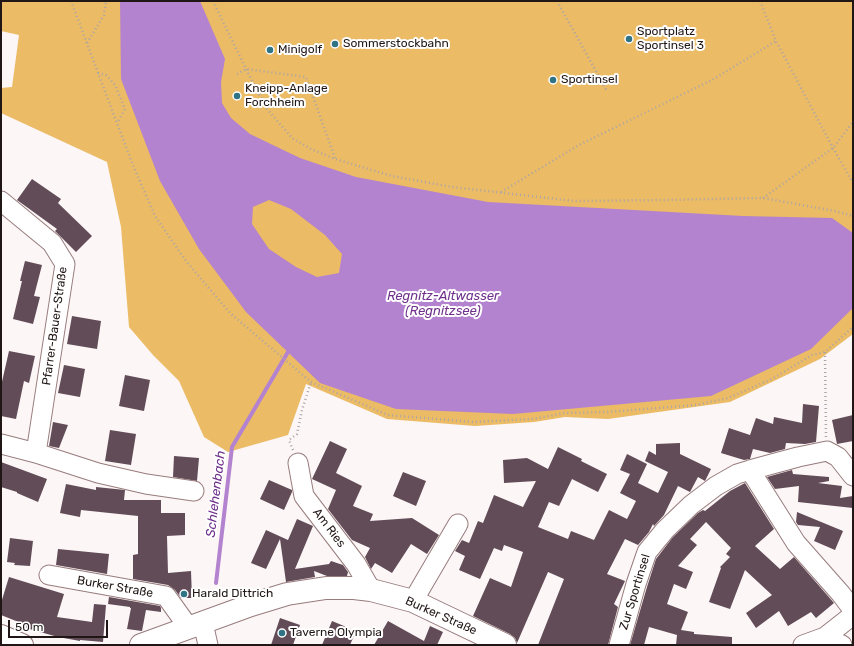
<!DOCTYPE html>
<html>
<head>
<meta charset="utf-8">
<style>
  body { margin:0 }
  #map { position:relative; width:854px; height:646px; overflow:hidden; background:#fcf6f6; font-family:Rubik,sans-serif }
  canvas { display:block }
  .frame { position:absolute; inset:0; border:2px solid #211616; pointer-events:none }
  .scale { position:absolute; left:8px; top:620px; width:100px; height:18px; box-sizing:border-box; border:2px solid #211616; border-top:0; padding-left:5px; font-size:12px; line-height:14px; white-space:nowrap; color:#211616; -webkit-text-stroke:3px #fff; paint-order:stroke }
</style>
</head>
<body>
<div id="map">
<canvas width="854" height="646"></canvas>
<div class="frame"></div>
<div class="scale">50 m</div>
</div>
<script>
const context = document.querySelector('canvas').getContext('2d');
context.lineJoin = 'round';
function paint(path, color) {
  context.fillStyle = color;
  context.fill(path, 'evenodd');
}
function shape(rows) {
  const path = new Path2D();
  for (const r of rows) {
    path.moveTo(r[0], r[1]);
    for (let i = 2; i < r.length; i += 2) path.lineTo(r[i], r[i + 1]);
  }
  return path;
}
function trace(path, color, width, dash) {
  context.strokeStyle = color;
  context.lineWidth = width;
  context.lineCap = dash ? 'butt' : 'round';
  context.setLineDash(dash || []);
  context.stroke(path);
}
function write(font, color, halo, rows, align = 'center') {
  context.font = font + ' Rubik,sans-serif';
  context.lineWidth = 4;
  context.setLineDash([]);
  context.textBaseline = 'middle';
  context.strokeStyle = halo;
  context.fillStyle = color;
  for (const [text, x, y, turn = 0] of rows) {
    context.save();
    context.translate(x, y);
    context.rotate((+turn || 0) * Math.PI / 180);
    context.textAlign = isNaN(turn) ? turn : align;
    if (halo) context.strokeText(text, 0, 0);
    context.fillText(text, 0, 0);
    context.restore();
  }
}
paint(shape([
  [1,1,853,1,853,334,820,359,730,402,608,419,565,417,534,422,475,426,387,419,306,384,288,435,228,452,204,437,179,381,153,355,129,327,121,227,107,162,1,113,1,88,12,87,19,35,1,31]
]), '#ebbb66');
paint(shape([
  [120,1,200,1,225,59,221,82,222,103,231,118,250,134,300,158,356,177,488,202,743,216,832,218,853,233,853,308,811,349,711,396,513,414,396,409,320,383,246,312,199,249,160,181,121,79],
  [269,200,291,209,325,235,342,254,339,273,317,277,296,267,269,249,252,224,253,207]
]), '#b483cf');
trace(shape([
  [216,583,232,447,288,352]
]), '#b483cf', 4);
paint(shape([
  [32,179,61,199,58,203,92,236,76,252,55,231,57,229,17,200],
  [25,261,42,265,34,296,40,297,33,324,13,319,22,281,20,281],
  [72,316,101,321,97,349,67,344],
  [9,351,35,356,29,383,24,381,16,419,1,416,1,386],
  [64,365,85,369,80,397,58,393],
  [125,375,150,380,144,411,119,406],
  [803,404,819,406,816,442,805,444,786,443,785,449,770,453,753,449,750,459,744,460,721,453,729,428,750,435,756,418,773,424,774,417,802,423],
  [853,415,853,441,837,444,832,420],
  [53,422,68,425,59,448,49,446],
  [110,430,136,434,131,465,105,461],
  [330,441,347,449,336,473,362,486,353,506,373,514,370,521,412,518,439,535,427,554,411,544,392,573,375,563,371,569,365,557,370,548,352,540,328,509,336,490,312,479],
  [680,443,680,454,711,469,705,481,698,477,690,492,678,486,664,515,654,526,653,524,649,532,638,545,625,539,607,574,625,581,614,604,618,607,608,645,538,645,564,579,548,572,517,643,515,638,510,634,473,616,490,578,511,587,523,552,504,545,502,551,494,548,480,579,459,570,465,556,455,551,462,540,469,543,478,521,483,523,494,495,523,507,536,481,504,483,503,460,527,458,548,469,558,447,582,459,581,461,607,474,598,492,572,479,559,506,549,502,538,527,568,539,571,531,594,540,609,510,627,519,636,501,620,493,630,474,620,470,627,454,647,464,638,483,658,493,668,472,645,461,649,451,656,455,656,444],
  [174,456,199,458,197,481,173,477],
  [1,462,47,479,38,502,17,493,17,492,1,487],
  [792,470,793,474,829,477,829,481,818,483,842,486,840,498,853,496,853,508,798,502,799,486,775,489,767,477],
  [403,472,426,481,416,506,393,496],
  [269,480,292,490,292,492,284,510,260,499],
  [745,483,774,529,755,546,780,569,794,557,834,603,816,618,811,612,788,626,779,611,756,628,746,613,772,595,745,570,730,609,709,602,721,568,720,567,730,557,726,554,731,548,706,522,690,539,697,545,678,566,693,572,686,589,674,584,667,604,688,612,681,630,694,632,694,634,732,637,732,645,676,645,677,635,649,627,644,645,630,645,647,587,656,559,673,537,698,513,703,510,705,511,730,491],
  [66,484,96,490,96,487,125,490,124,500,161,500,161,513,185,513,185,535,167,536,168,573,191,571,192,598,181,598,175,590,168,585,133,579,133,555,138,554,138,516,81,510,80,517,60,513],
  [797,512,843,531,835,550,814,541,820,527,798,525,796,522],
  [297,519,313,526,295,569,329,564,331,561,343,565,348,572,347,576,327,576,314,571,315,577,286,582,280,539,266,569,251,563,266,530,288,540],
  [10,538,33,541,30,566,14,565,15,563,7,562],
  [58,549,109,554,107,574,56,565],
  [9,577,64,594,57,617,92,622,94,604,106,605,103,642,80,640,80,641,58,637,26,628,26,625,1,615,1,603],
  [109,597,160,606,161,608,161,612,146,610,142,631,127,629,131,608,130,608,130,607,108,604],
  [280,618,300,625,293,645,271,645],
  [332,621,356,631,350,645,322,645],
  [388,621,424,641,430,626,443,632,437,645,374,645]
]), '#624c58');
const minor = shape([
  [1,201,52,243,65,264,36,453],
  [1,444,36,453,98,473,146,484,194,491],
  [298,463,304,496,356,564,371,590],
  [750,470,796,543,841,594,853,610],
  [49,575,166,596,189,628],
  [413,601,458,524],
  [203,623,208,645],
  [825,637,842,645],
  [619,645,636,584,647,552,665,530,691,505,716,486,737,474,750,470,798,457,827,451,838,457,853,476],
  [803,645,825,637,853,615]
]);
const major = shape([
  [1,636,22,645],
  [141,645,251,605,287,594,326,588,354,588,371,590,413,601,505,645]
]);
trace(minor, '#987c7d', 21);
trace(major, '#987c7d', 24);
trace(shape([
  [71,1,132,163,155,216,186,261,230,313,311,382,388,415,473,422,533,419,564,413,607,412,696,405,728,398,772,379,812,355,825,352,853,327],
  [213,1,246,69,267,109,292,138,311,149,335,159,392,176,452,187,574,201,664,200,763,198,835,211,853,216],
  [557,1,607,91],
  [760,1,776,41,833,148,853,183],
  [87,43,104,15,106,1],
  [98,73,106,75,115,85,125,109,118,122],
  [237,74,246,69,306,77,335,158],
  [501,192,579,145,712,80,776,41],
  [763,198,833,148,853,122],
  [825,352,826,437],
  [293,450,289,440,297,434,302,410,311,382]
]), '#ada5a5', 2.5, [1, 3]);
trace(minor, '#fff', 19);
trace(major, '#fff', 22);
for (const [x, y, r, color] of [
  [629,39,4,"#307384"],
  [335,44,4,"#307384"],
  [270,50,4,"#307384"],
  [553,80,4,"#307384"],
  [237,96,4,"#307384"],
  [184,594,4,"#307384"],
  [282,633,4,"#307384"]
]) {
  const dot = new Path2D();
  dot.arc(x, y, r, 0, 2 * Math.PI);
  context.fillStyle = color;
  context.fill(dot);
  trace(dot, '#fff', 1.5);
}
write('12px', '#211616', '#fff', [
  ["Sportplatz",637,32],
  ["Sportinsel 3",637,46],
  ["Sommerstockbahn",343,44],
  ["Minigolf",278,50],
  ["Sportinsel",561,80],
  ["Kneipp-Anlage",245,89],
  ["Forchheim",245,103],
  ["Harald Dittrich",192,594],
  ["Taverne Olympia",290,633]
], 'left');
write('12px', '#211616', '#fff', [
  ["Pfarrer-Bauer-Straße",55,326,-82],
  ["Am Ries",329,528,53],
  ["Burker Straße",115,587,10],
  ["Zur Sportinsel",635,592,-73],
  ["Burker Straße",441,616,24]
]);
write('italic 13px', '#6f318c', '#fff', [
  ["Regnitz-Altwasser",443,296],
  ["(Regnitzsee)",443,311],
  ["Schlehenbach",216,494,-83]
]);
</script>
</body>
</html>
